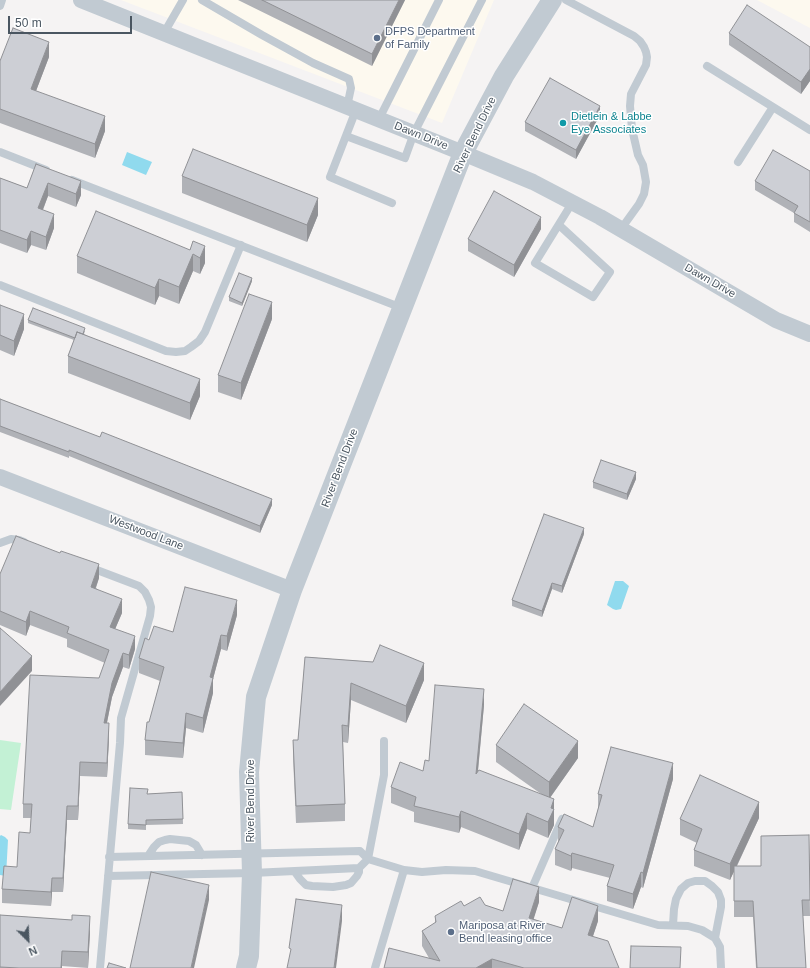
<!DOCTYPE html>
<html>
<head>
<meta charset="utf-8">
<style>
  body { margin:0 }
  #map { position:relative; width:810px; height:968px; overflow:hidden; background:#f5f3f3; font-family:Arial,sans-serif }
  canvas { display:block }
  .north { position:absolute; left:8px; top:920px; width:40px; height:40px; -webkit-text-stroke:3px #fff; paint-order:stroke; rotate:156deg; font-size:11px; font-weight:700; line-height:16px; text-align:center; color:#4a5661 }
  .north::after { content:''; display:block; margin:auto; width:14px; height:18px; background:#4a5661; clip-path:polygon(50% 0,100% 100%,50% 72%,0 100%) }
  .scale { position:absolute; left:8px; top:16px; width:124px; height:18px; box-sizing:border-box; border:2px solid #4a5661; border-top:0; padding-left:5px; font-size:12px; line-height:14px; white-space:nowrap; color:#4a5661; -webkit-text-stroke:3px #fff; paint-order:stroke }
</style>
</head>
<body>
<div id="map">
<canvas width="810" height="968"></canvas>
<div class="north">N</div>
<div class="scale">50 m</div>
</div>
<script>
const context = document.querySelector('canvas').getContext('2d');
context.lineJoin = 'round';
function paint(path, color) {
  context.fillStyle = color;
  context.fill(path, 'evenodd');
}
function shape(rows) {
  const path = new Path2D();
  for (const r of rows) {
    path.moveTo(r[0], r[1]);
    for (let i = 2; i < r.length; i += 2) path.lineTo(r[i], r[i + 1]);
  }
  return path;
}
function trace(path, color, width, dash) {
  context.strokeStyle = color;
  context.lineWidth = width;
  context.lineCap = dash ? 'butt' : 'round';
  context.setLineDash(dash || []);
  context.stroke(path);
}
function write(font, color, halo, rows, align = 'center') {
  context.font = font + ' Arial,sans-serif';
  context.lineWidth = 3;
  context.setLineDash([]);
  context.textBaseline = 'middle';
  context.strokeStyle = halo;
  context.fillStyle = color;
  for (const [text, x, y, turn = 0] of rows) {
    context.save();
    context.translate(x, y);
    context.rotate((+turn || 0) * Math.PI / 180);
    context.textAlign = isNaN(turn) ? turn : align;
    if (halo) context.strokeText(text, 0, 0);
    context.fillText(text, 0, 0);
    context.restore();
  }
}
paint(shape([
  [121,0,494,0,442,123],
  [757,0,810,0,810,28]
]), '#fdf9ef');
paint(shape([
  [0,740,21,743,11,810,0,809]
]), '#c3f1d5');
paint(shape([
  [127,152,152,162,146,175,122,165],
  [615,581,623,581,629,586,621,609,616,610,613,609,607,605],
  [1,835,5,837,8,840,6,876,0,875,0,836]
]), '#90daee');
trace(shape([
  [202,0,262,35,313,63,349,79,351,88,347,107],
  [566,0,634,36,640,41,644,47,646,52,647,57,646,65,631,94,630,106,632,129,638,155,643,165,646,182,644,194,639,204,621,229],
  [0,6,2,0],
  [164,33,183,0],
  [707,66,810,130],
  [356,110,330,177,392,203],
  [379,119,439,0],
  [346,136,405,158,414,133,482,0],
  [0,152,46,170],
  [738,162,773,107],
  [72,180,402,308],
  [559,225,610,272,593,297,535,263,572,203],
  [0,285,166,351,176,352,185,351,191,347,199,341,205,332,241,245],
  [0,543,11,539,19,540,24,542],
  [89,567,139,586,145,592,149,600,151,607,150,616,121,718,120,743,100,968],
  [148,856,154,847,159,842,165,840,170,839,189,841,196,845,202,855],
  [109,857,360,851,368,859,404,870,422,872,446,870,475,871,658,925,688,926,702,930,715,938,720,947,721,968],
  [295,872,300,879,306,885,312,886,333,887,346,885,351,883,357,876,359,872,359,868],
  [108,876,252,873,359,868,368,859,384,775,384,741],
  [532,888,562,819],
  [673,925,674,909,676,899,681,889,688,883,695,881,705,881,712,886,718,892,721,900,721,907,715,938],
  [375,968,404,870]
]), '#c1cad2', 8);
trace(shape([
  [81,0,463,153,533,182,600,217,776,320,810,334],
  [0,477,292,590]
]), '#c1cad2', 16);
trace(shape([
  [246,968,249,956,252,873,249,772,256,697,292,590,463,153,504,76,552,0]
]), '#c1cad2', 20);
paint(shape([
  [238,0,405,0,372,66],
  [729,33,810,47,810,81,801,94,729,45],
  [49,57,36,91,105,131,95,158,0,123,0,61],
  [600,115,576,159,525,131,525,122],
  [36,164,81,195,76,207,48,196,43,210,54,228,46,250,31,245,27,253,0,243,0,178,27,188],
  [810,171,810,232,794,222,794,213,755,190,755,181],
  [182,176,318,215,307,242,182,193],
  [541,229,514,277,468,251,468,239],
  [193,241,205,263,200,274,193,271,179,304,159,296,155,305,77,273,77,256,190,250],
  [252,281,242,306,229,301,229,297],
  [0,305,24,329,14,356,0,350],
  [272,319,241,400,218,392,218,375],
  [28,320,85,331,84,334,200,396,190,420,68,373,68,356,74,340,28,323],
  [0,399,272,505,260,533,69,456,69,458,0,432],
  [636,479,627,500,593,488,593,482],
  [584,534,562,593,552,589,542,617,512,606,512,600],
  [0,574,99,578,96,588,122,613,115,629,135,649,129,669,123,667,112,697,107,723,109,737,107,777,80,776,78,820,67,820,63,892,52,892,51,906,2,903,2,889,17,867,30,833,31,818,23,818,23,804,99,678,105,663,67,647,67,639,30,625,26,636,0,625],
  [237,615,227,651,221,649,213,679,213,693,203,733,186,728,183,758,145,755,145,740,160,681,139,673,139,658,173,632],
  [305,657,373,662,424,680,406,723,351,700,348,743,343,742,345,804,345,821,296,823,293,757,293,740,298,740],
  [484,705,478,772,544,796,496,762,496,745,578,758,550,798,554,799,554,825,548,838,527,829,519,850,461,827,459,833,414,822,414,812,391,803,391,787,423,771,429,761],
  [673,779,643,888,641,887,633,909,607,901,607,886,610,878,572,868,571,871,555,865,555,849,558,842,558,827,593,827,598,809,598,794],
  [182,792,183,824,146,825,146,830,128,829,128,824,148,794],
  [759,818,737,866,761,866,809,835,810,916,803,916,806,968,756,968,753,917,734,917,734,871,730,880,694,866,694,850,697,843,680,835,680,819],
  [539,902,533,919,562,928,598,921,593,936,619,968,384,968,429,958,422,946,422,931,435,923,435,916,464,906,485,905,503,911],
  [0,915,72,920,90,931,88,968,62,966,62,968,0,968]
]), '#b0b2b7');
paint(shape([
  [399,0,405,0,372,66,372,54],
  [49,42,49,57,31,104,31,89],
  [810,69,810,81,801,94,801,82],
  [600,106,600,115,576,159,576,150],
  [105,116,105,131,95,158,95,144],
  [81,181,81,195,76,207,76,194],
  [48,183,48,196,38,222,38,208],
  [318,198,318,215,307,242,307,225],
  [54,214,54,228,46,250,46,237],
  [541,217,541,229,514,277,514,265],
  [31,231,31,245,27,253,27,240],
  [205,246,205,263,200,274,200,258],
  [193,254,193,271,179,304,179,287],
  [252,278,252,281,242,306,242,303],
  [159,279,159,296,155,305,155,288],
  [272,302,272,319,241,400,241,383],
  [24,314,24,329,14,356,14,341],
  [200,379,200,396,190,420,190,403],
  [636,472,636,479,627,500,627,494],
  [272,499,272,505,260,533,260,526],
  [584,528,584,534,562,593,562,586],
  [99,564,99,578,91,601,91,587],
  [552,583,552,589,542,617,542,611],
  [122,599,122,613,110,641,110,627],
  [237,600,237,615,227,651,227,636],
  [30,611,30,625,26,636,26,622],
  [221,635,221,649,213,679,213,693,203,733,203,718,210,677],
  [135,636,135,649,129,669,129,655],
  [123,653,123,667,112,697,104,737,104,723,112,683],
  [32,656,32,671,0,706,0,692],
  [424,663,424,680,406,723,406,706],
  [351,683,351,700,348,743,348,726],
  [484,689,484,705,476,790,476,774],
  [186,713,186,728,183,758,183,743],
  [109,723,109,737,107,777,107,763],
  [578,741,578,758,549,799,549,782],
  [80,762,80,776,78,820,78,806],
  [673,763,673,779,643,888,643,873],
  [554,799,554,825,548,838,548,822,551,808],
  [759,802,759,818,730,880,730,864],
  [67,806,67,820,63,892,63,878],
  [461,811,461,827,459,833,459,817],
  [527,813,527,829,519,850,519,834],
  [572,853,572,868,571,871,571,856],
  [641,872,641,887,633,909,633,894],
  [52,878,52,892,51,906,51,892],
  [209,885,209,900,194,968,191,968],
  [539,887,539,902,529,934,529,918],
  [342,905,342,921,336,968,334,968],
  [598,906,598,921,588,951,588,935],
  [90,916,90,931,88,968,88,952],
  [62,951,62,968,61,968],
  [492,959,492,968,476,968]
]), '#909195');
const building = shape([
  [262,0,399,0,372,54,262,0],
  [747,5,810,47,810,69,801,82,729,33,747,5],
  [13,28,49,42,31,89,105,116,95,144,0,109,0,61,13,28],
  [550,78,600,106,576,150,525,122,550,78],
  [193,149,318,198,307,225,182,176,193,149],
  [773,150,810,171,810,222,794,213,798,206,755,181,773,150],
  [36,164,81,181,76,194,48,183,38,208,54,214,46,237,31,231,27,240,0,230,0,178,27,188,36,164],
  [494,191,541,217,514,265,468,239,494,191],
  [96,211,190,250,193,241,205,246,200,258,193,254,179,287,159,279,155,288,77,256,96,211],
  [239,273,252,278,242,303,229,297,239,273],
  [249,294,272,302,241,383,218,375,249,294],
  [0,305,24,314,14,341,0,335,0,305],
  [33,308,85,328,83,334,77,332,75,338,28,320,33,308],
  [77,332,200,379,190,403,68,356,77,332],
  [0,399,100,437,102,432,272,499,260,526,69,450,69,452,0,426,0,399],
  [601,460,636,472,627,494,593,482,601,460],
  [544,514,584,528,562,586,552,583,542,611,512,600,544,514],
  [16,536,60,553,61,551,99,564,91,587,122,599,110,627,135,636,129,655,123,653,112,683,104,723,109,723,107,763,80,762,78,806,67,806,63,878,52,878,51,892,2,889,4,866,17,867,19,832,30,833,32,804,23,804,30,675,99,678,109,650,67,633,69,627,30,611,26,622,0,611,0,574,16,536],
  [185,587,237,600,227,636,221,635,210,677,213,678,203,718,186,713,183,743,145,740,147,722,149,722,164,667,139,658,145,638,149,640,154,626,173,632,185,587],
  [0,628,32,656,0,692,0,628],
  [380,645,424,663,406,706,351,683,348,726,342,725,345,804,296,806,293,740,298,740,305,657,373,662,380,645],
  [435,685,484,689,476,774,479,770,554,799,551,808,554,809,548,822,527,813,519,834,461,811,459,817,414,806,416,797,391,787,400,762,423,771,425,760,429,761,435,685],
  [524,704,578,741,549,782,496,745,524,704],
  [611,747,673,763,643,873,641,872,633,894,607,886,614,865,572,853,571,856,555,849,564,830,558,827,564,814,593,827,602,795,598,794,611,747],
  [700,775,759,802,730,864,694,850,702,829,680,819,700,775],
  [130,788,148,789,147,794,182,792,183,819,146,820,146,825,128,824,130,788],
  [809,835,810,900,802,900,806,968,757,968,753,901,734,901,734,866,761,866,761,836,809,835],
  [151,872,209,885,191,968,130,968,151,872],
  [513,879,539,887,529,918,562,928,572,897,598,906,588,935,608,941,619,968,524,968,492,959,476,968,384,968,389,948,440,961,422,931,436,922,435,916,461,901,464,906,480,897,485,905,503,911,513,879],
  [296,899,342,905,334,968,287,968,291,949,289,948,296,899],
  [0,915,72,920,72,915,90,916,88,952,62,951,61,968,19,968,0,967,0,915],
  [631,946,681,947,680,968,630,968,631,946],
  [109,963,126,968,107,968,109,963]
]);
paint(building, '#cdcfd5');
trace(building, '#909195', 1);
for (const [x, y, r, color] of [
  [377,38,4,"#5c6f8a"],
  [563,123,4,"#0f9aa8"],
  [451,932,4,"#5c6f8a"]
]) {
  const dot = new Path2D();
  dot.arc(x, y, r, 0, 2 * Math.PI);
  context.fillStyle = color;
  context.fill(dot);
  trace(dot, '#fff', 1.5);
}
write('11px', '#4e5e75', '#fff', [
  ["DFPS Department",385,32],
  ["of Family",385,45],
  ["Mariposa at River",459,926],
  ["Bend leasing office",459,939]
], 'left');
write('11px', '#0d838f', '#fff', [
  ["Dietlein & Labbe",571,117],
  ["Eye Associates",571,130]
], 'left');
write('11px', '#4a5661', '#fff', [
  ["River Bend Drive",475,135,-64],
  ["Dawn Drive",421,136,22],
  ["Dawn Drive",710,281,30],
  ["River Bend Drive",340,468,-69],
  ["Westwood Lane",146,533,21],
  ["River Bend Drive",251,801,-90]
]);
</script>
</body>
</html>
